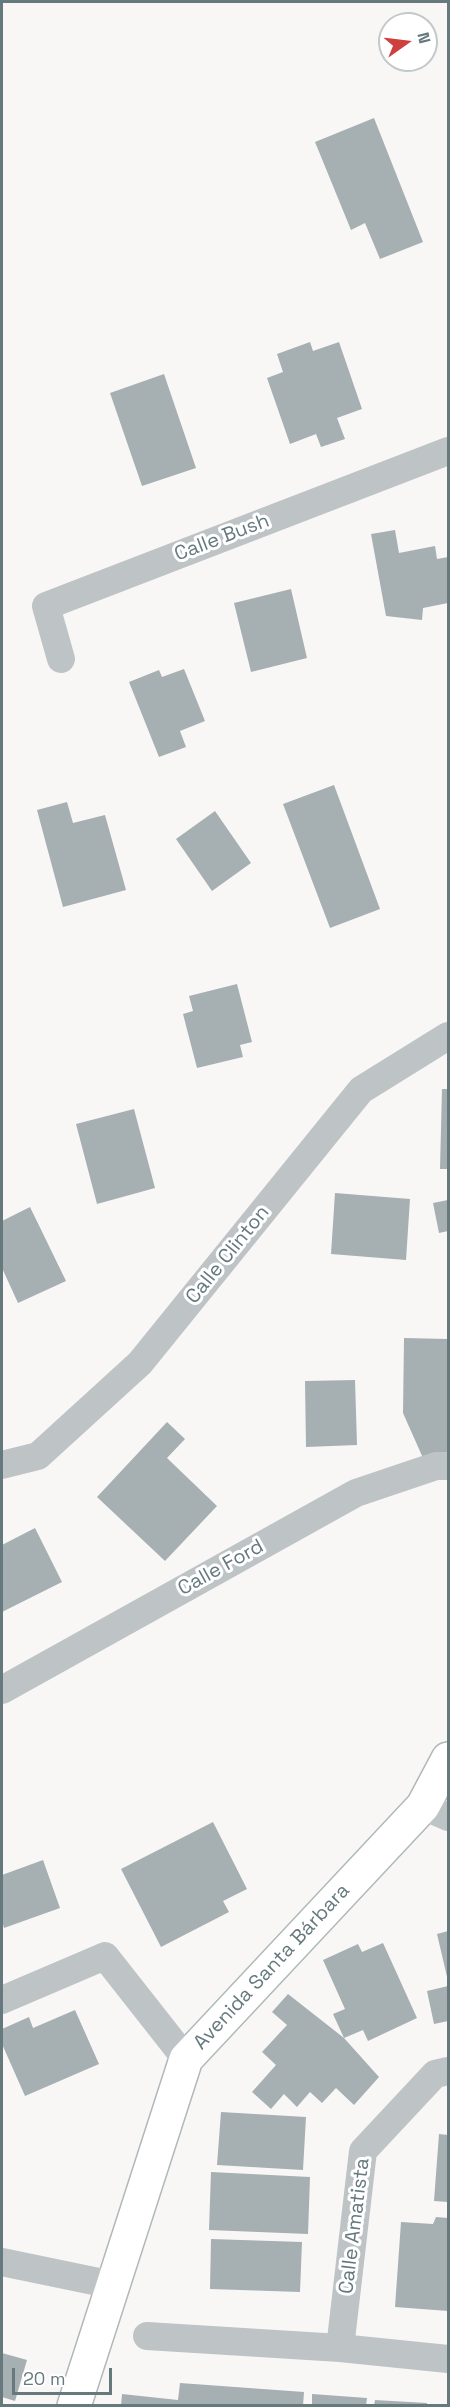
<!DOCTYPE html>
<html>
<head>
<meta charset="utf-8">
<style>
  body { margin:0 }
  #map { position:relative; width:450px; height:2407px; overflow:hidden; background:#f8f7f6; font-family:"Space Grotesk",sans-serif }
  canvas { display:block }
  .frame { position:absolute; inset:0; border:3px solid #66797d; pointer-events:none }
  .north { position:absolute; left:378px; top:12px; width:60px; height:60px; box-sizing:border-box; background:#fff; border:2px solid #c2c9cb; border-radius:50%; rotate:76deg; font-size:16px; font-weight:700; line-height:24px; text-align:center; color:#66797d }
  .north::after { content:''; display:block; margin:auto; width:21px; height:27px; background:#ce4040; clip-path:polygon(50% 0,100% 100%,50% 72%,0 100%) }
  .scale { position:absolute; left:12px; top:2368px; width:100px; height:27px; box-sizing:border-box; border:3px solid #66797d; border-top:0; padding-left:8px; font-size:18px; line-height:21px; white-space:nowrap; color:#66797d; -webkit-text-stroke:4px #fff; paint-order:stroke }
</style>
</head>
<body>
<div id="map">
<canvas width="450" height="2407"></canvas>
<div class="frame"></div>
<div class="north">N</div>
<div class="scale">20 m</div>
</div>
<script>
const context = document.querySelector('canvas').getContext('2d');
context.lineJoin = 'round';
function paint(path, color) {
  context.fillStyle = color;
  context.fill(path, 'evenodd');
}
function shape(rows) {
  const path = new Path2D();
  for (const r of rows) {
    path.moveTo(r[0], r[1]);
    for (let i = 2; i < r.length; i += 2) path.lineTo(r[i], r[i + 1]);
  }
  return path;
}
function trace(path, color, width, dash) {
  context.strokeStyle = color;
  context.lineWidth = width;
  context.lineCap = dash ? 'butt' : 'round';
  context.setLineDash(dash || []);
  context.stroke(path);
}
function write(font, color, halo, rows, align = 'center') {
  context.font = font + ' "Space Grotesk",sans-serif';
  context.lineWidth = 6;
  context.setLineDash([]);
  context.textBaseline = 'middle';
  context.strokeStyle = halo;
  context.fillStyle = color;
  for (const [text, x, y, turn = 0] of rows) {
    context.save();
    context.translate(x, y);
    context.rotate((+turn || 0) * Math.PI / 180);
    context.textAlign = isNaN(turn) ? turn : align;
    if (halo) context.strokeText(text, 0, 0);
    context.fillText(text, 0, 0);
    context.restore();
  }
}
paint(shape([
  [374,118,423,242,380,259,365,223,351,230,315,142],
  [310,342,313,351,339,342,362,409,337,418,345,439,321,447,316,434,290,444,267,378,283,372,277,354],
  [164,374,196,468,142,486,110,393],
  [395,530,399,553,435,546,437,559,448,557,448,603,423,608,422,620,386,616,371,534],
  [291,589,307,658,251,672,234,603],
  [184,669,205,721,180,731,186,747,159,757,129,682,159,670,162,677],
  [334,785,380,909,330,928,283,804],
  [67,802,73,823,105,815,126,890,63,907,37,810],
  [215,811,251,863,212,891,176,839],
  [237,984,252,1042,240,1045,243,1057,197,1068,183,1014,193,1011,189,996],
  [442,1089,448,1089,448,1169,440,1169],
  [134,1109,155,1188,97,1204,76,1124],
  [335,1193,410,1199,406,1260,331,1254],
  [448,1200,448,1231,439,1233,433,1203],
  [30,1207,66,1281,18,1303,2,1268,2,1221],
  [404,1338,448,1339,448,1459,423,1458,403,1413],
  [355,1380,357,1445,306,1447,305,1381],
  [167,1422,185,1439,167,1458,217,1506,165,1561,97,1497],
  [35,1528,62,1582,2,1612,2,1545],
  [213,1822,247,1889,223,1901,229,1912,161,1947,121,1869],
  [43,1860,60,1908,4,1928,2,1921,2,1875],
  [448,1931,448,1981,437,1934],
  [383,1943,417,2018,368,2041,363,2030,344,2038,333,2014,345,2009,323,1960,358,1944,362,1952],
  [448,1986,448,2021,434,2024,427,1991],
  [288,1994,344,2038,379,2077,354,2105,336,2088,322,2103,310,2092,297,2107,284,2094,271,2109,252,2092,276,2065,262,2052,287,2025,272,2012],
  [75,2010,99,2064,25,2096,2,2044,2,2029,29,2017,33,2028],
  [221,2112,306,2117,303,2170,217,2165],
  [439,2134,448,2135,448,2202,434,2201],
  [211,2172,310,2177,308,2234,209,2230],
  [436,2217,448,2218,448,2311,395,2307,401,2222,433,2224],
  [211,2239,302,2242,300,2292,210,2289],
  [2,2353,27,2360,15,2401,2,2397],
  [180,2383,304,2392,303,2406,121,2406,122,2394,178,2400],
  [312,2394,367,2398,366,2406,312,2406],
  [375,2400,427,2403,427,2406,374,2406]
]), '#a6afb2');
const secondary = shape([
  [74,2406,186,2059,423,1806,448,1759]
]);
trace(secondary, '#b0b8ba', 36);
trace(shape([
  [61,659,46,606,448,451],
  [2,1465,38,1456,140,1363,361,1090,448,1036],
  [2,1690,356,1493,436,1466,448,1466],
  [423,1806,448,1817],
  [2,2000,105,1956,186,2059],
  [2,2262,113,2285],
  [147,2336,340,2348,448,2359],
  [340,2348,363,2151,435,2074,448,2071]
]), '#bec3c5', 28);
trace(secondary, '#fff', 33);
write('20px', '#66797d', '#fff', [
  ["Calle Bush",222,538,-21],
  ["Calle Clinton",228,1255,-51],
  ["Calle Ford",221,1568,-29],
  ["Avenida Santa Bárbara",272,1967,-47],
  ["Calle Amatista",355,2226,-83]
]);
</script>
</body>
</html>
